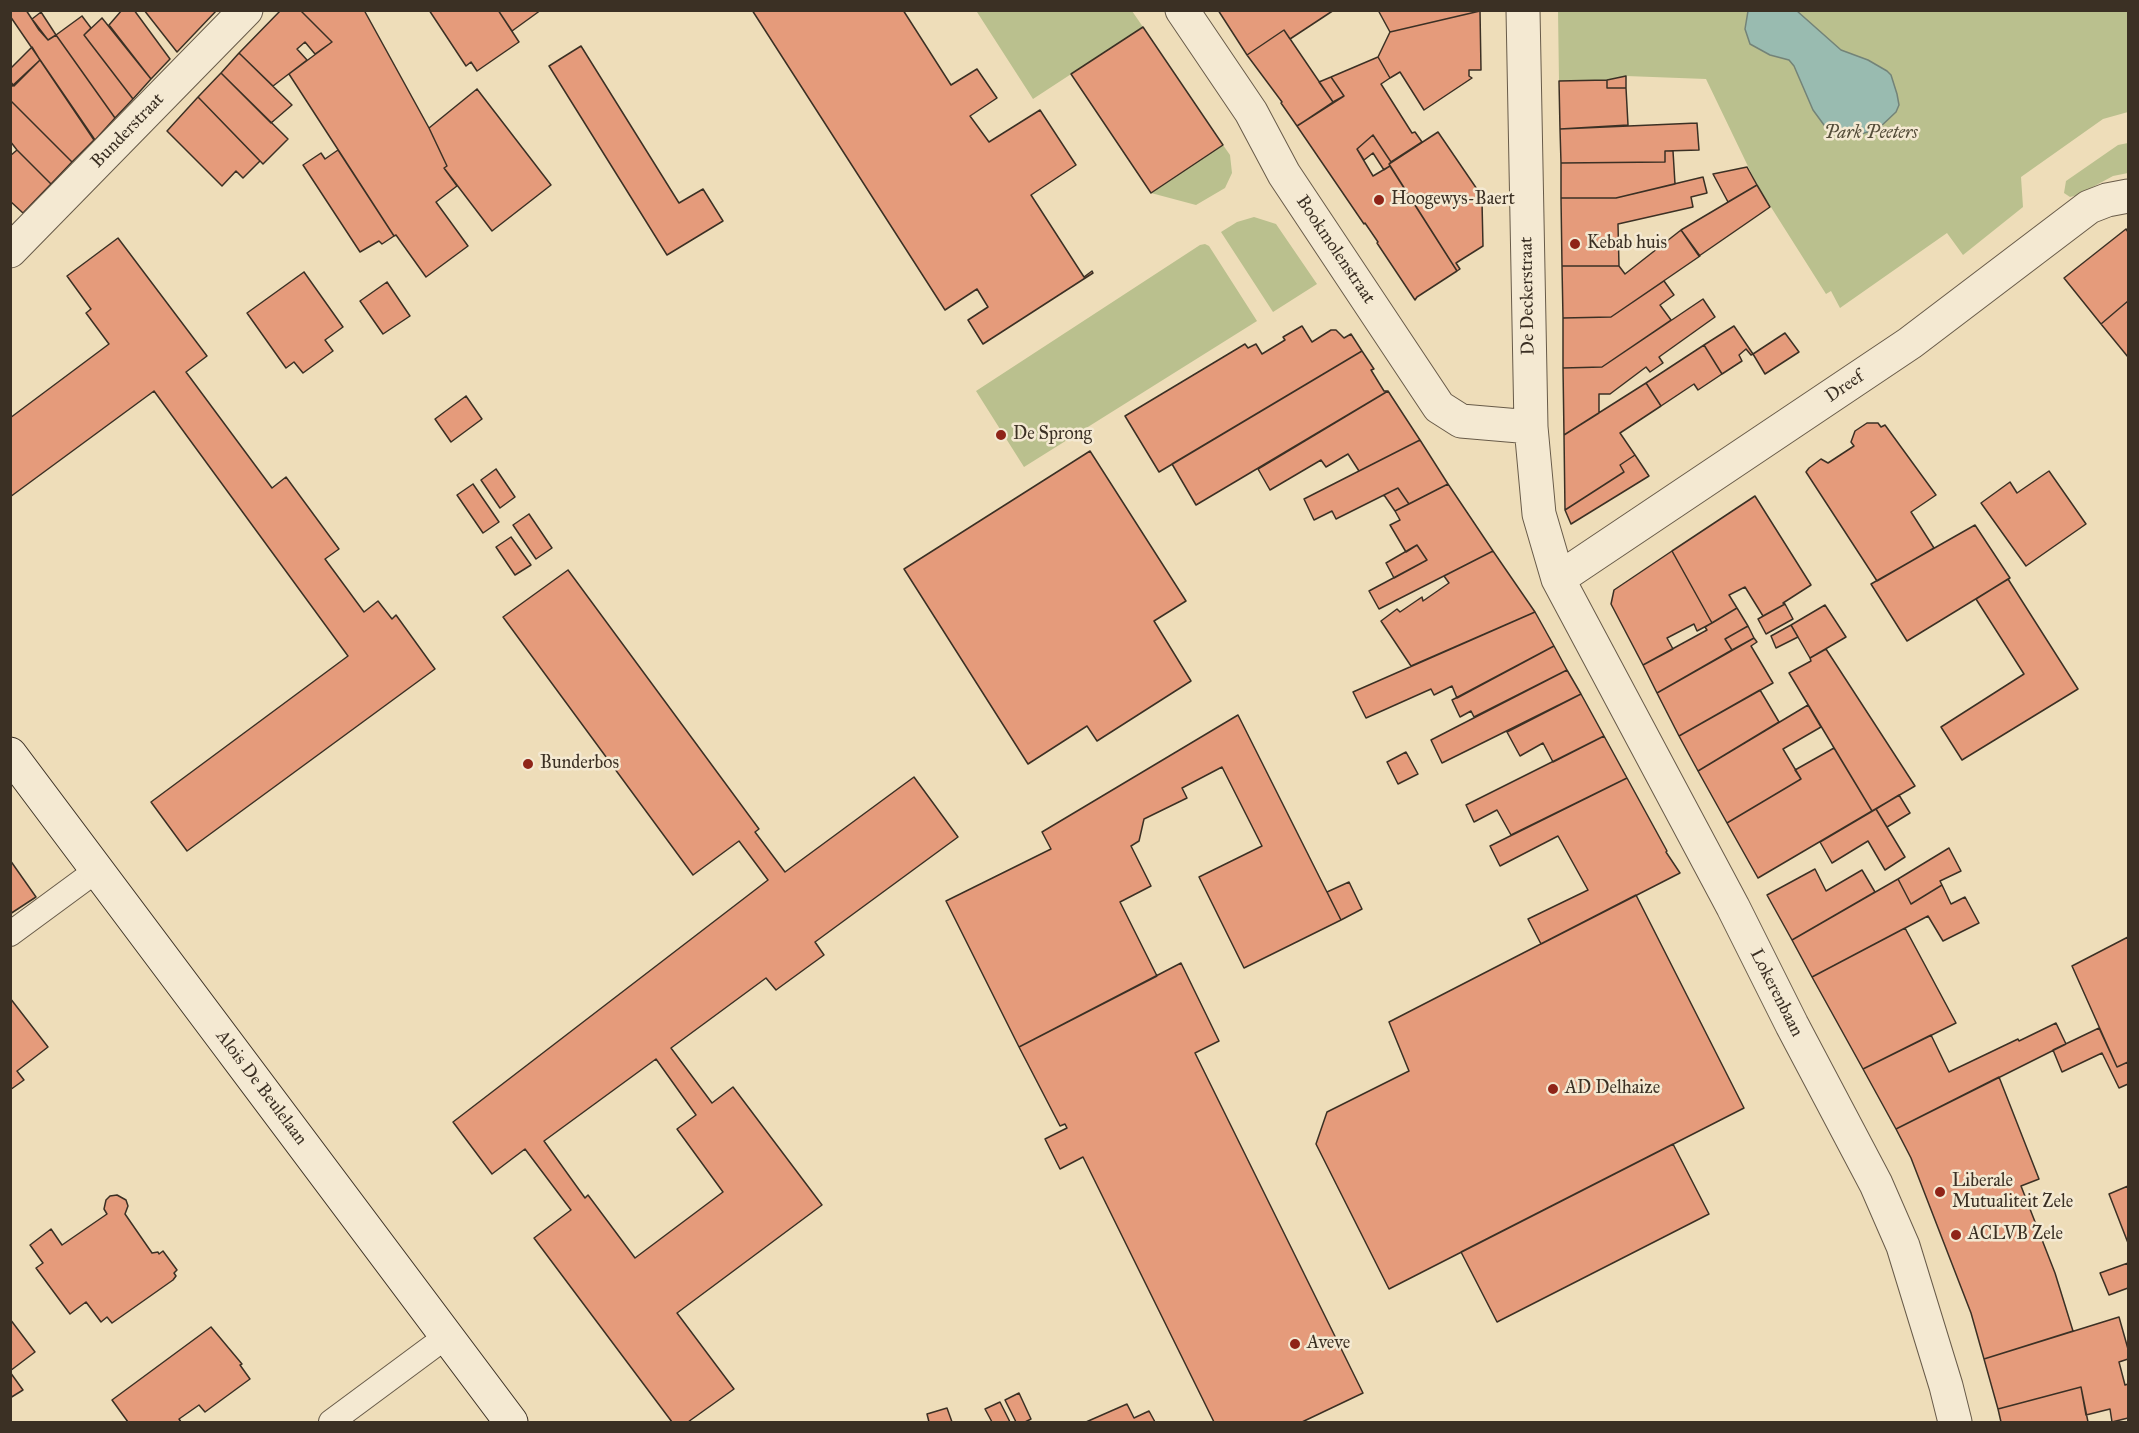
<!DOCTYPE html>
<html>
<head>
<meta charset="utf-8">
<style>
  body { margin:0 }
  #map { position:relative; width:2139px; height:1433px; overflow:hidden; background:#eeddb9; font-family:"IM FELL Great Primer",serif }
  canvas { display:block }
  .frame { position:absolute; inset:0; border:12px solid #3b3024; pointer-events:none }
</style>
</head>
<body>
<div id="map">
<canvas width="2139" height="1433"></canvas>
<div class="frame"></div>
</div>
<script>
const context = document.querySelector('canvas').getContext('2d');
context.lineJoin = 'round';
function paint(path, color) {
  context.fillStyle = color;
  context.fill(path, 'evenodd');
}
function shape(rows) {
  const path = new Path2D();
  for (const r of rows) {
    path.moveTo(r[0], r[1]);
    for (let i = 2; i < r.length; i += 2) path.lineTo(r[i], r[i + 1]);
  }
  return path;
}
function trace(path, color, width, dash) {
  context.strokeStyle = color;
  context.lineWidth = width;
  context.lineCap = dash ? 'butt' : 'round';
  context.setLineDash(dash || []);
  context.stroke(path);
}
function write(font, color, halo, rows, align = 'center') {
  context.font = font + ' "IM FELL Great Primer",serif';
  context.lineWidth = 5;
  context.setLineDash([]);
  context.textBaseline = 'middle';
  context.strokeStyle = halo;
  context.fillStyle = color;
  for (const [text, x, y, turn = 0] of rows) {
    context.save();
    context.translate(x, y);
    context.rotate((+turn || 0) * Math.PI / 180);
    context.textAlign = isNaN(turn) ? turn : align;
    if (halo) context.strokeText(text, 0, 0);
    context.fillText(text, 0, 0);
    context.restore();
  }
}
paint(shape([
  [979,10,1132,11,1143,27,1033,99,977,12],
  [1558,11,2128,11,2128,112,2103,119,2021,177,2023,207,1963,255,1947,233,1840,308,1831,291,1826,294,1757,185,1706,79,1626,76,1607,80,1559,81],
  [2128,143,2128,173,2113,176,2078,195,2070,197,2064,193,2066,181,2118,145],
  [1223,145,1230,155,1232,173,1225,188,1196,205,1151,193],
  [1254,217,1276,224,1317,284,1273,312,1221,232,1237,222],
  [1205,244,1209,246,1257,321,1024,467,976,391,1200,245]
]), '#bac08e');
const water = shape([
  [1748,11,1797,11,1841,50,1868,60,1887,71,1891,75,1897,94,1899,105,1896,112,1878,129,1861,134,1838,135,1824,125,1813,110,1794,66,1789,60,1770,55,1750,44,1745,29,1748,11]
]);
paint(water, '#99bbb0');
trace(water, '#738378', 1.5);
const building = shape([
  [10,10,26,10,39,30,48,40,56,35,115,118,95,140,10,16,10,10],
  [122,10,134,10,170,59,151,79,109,25,122,10],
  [144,10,217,10,177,52,144,10],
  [281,10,300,10,332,42,315,54,305,42,297,49,307,60,273,86,239,53,281,10],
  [300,10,364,10,429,128,447,166,444,168,457,186,436,202,468,246,426,277,396,235,394,236,289,74,332,42,300,10],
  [429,10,498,10,519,42,477,71,471,62,466,66,429,10],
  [498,10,541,10,512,31,498,10],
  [752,10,903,10,951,85,977,69,997,98,970,116,989,142,1040,110,1076,165,1031,195,1084,277,1092,271,1093,273,983,344,968,320,988,307,977,289,945,310,752,10],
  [1218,10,1334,10,1290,39,1284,30,1247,55,1218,10],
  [1378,10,1480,10,1480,11,1390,32,1378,10],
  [1480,11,1481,70,1469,70,1469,76,1472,78,1424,110,1400,72,1390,78,1378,57,1390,32,1480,11],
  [41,12,56,35,48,40,32,19,41,12],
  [82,16,91,28,84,35,133,99,115,118,56,35,82,16],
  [102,18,151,79,133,99,84,35,102,18],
  [1143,27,1223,145,1151,193,1071,74,1143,27],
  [1284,30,1333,102,1297,126,1281,103,1282,102,1247,55,1284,30],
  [581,46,679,203,703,189,723,221,667,255,549,66,581,46],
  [32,47,40,60,14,86,10,81,10,69,32,47],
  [239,53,292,105,271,123,221,73,239,53],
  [1378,57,1390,78,1381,84,1412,133,1415,132,1422,142,1391,162,1373,135,1357,149,1373,176,1390,166,1457,271,1417,297,1415,300,1377,243,1378,242,1365,223,1364,224,1297,126,1344,96,1331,77,1378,57],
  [40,60,94,140,72,162,10,100,10,88,40,60],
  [221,73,288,139,263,164,198,97,221,73],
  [1626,76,1626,88,1607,88,1607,80,1626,76],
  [1331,77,1344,96,1333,102,1319,82,1331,77],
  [1607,80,1607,88,1626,88,1628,125,1560,129,1559,81,1607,80],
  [477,89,551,185,492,231,444,168,447,166,429,128,477,89],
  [198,97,260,161,243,178,236,171,222,186,167,131,198,97],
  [10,100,72,162,51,184,17,150,10,141,10,100],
  [1697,123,1699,150,1665,151,1665,162,1561,163,1560,129,1697,123],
  [1438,132,1481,195,1480,199,1482,202,1483,246,1456,263,1460,269,1457,271,1389,164,1438,132],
  [1373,135,1391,162,1389,164,1390,166,1384,170,1373,153,1364,160,1357,149,1373,135],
  [17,150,51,184,23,213,10,201,10,156,17,150],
  [338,150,394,236,382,244,379,241,360,252,303,165,321,153,325,159,338,150],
  [1665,151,1673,151,1675,184,1616,198,1561,198,1561,163,1665,162,1665,151],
  [1747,167,1757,185,1728,202,1713,174,1747,167],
  [1703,177,1707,193,1691,197,1693,207,1618,224,1619,266,1562,266,1561,198,1616,198,1703,177],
  [1757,185,1770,207,1699,256,1681,230,1757,185],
  [2126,229,2128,232,2128,301,2101,324,2064,278,2126,229],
  [1681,230,1700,256,1611,317,1563,318,1562,266,1619,266,1625,274,1681,230],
  [118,238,207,356,186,372,272,488,286,477,339,549,325,559,364,612,378,601,392,619,396,615,435,669,187,851,151,802,348,656,154,391,10,497,10,418,109,344,86,313,91,309,67,276,118,238],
  [304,272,343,327,325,340,333,351,303,373,294,362,286,368,247,313,304,272],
  [1664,281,1674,295,1660,305,1671,320,1602,367,1563,368,1563,318,1611,317,1664,281],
  [387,282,410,316,383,334,360,301,387,282],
  [1703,299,1715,317,1659,357,1663,363,1650,372,1646,367,1610,394,1599,394,1599,413,1564,435,1563,368,1602,367,1703,299],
  [2128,301,2128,357,2101,324,2128,301],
  [1302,326,1312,342,1331,330,1336,330,1344,338,1351,334,1362,351,1159,472,1125,416,1245,344,1248,348,1256,344,1262,354,1285,340,1283,337,1302,326],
  [1734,326,1753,354,1751,355,1746,349,1739,355,1742,361,1722,374,1704,345,1734,326],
  [1785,333,1799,352,1765,374,1753,354,1785,333],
  [1704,345,1722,374,1698,390,1694,384,1661,406,1646,383,1704,345],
  [1362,351,1374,369,1371,370,1384,391,1388,391,1196,505,1172,464,1362,351],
  [1646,383,1661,406,1620,433,1635,455,1620,465,1624,472,1565,510,1564,435,1646,383],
  [1388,391,1420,440,1359,471,1348,454,1326,467,1321,460,1270,490,1258,469,1388,391],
  [466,396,482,419,451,442,435,419,466,396],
  [1867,423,1878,423,1881,427,1885,425,1936,495,1911,512,1934,548,1877,581,1806,472,1809,468,1821,459,1828,463,1854,446,1851,442,1855,431,1867,423],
  [1420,440,1448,484,1409,504,1398,488,1336,519,1332,511,1314,520,1304,499,1420,440],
  [1090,451,1186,601,1154,621,1191,681,1097,741,1087,726,1028,764,904,569,1090,451],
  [1635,455,1649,476,1571,524,1565,510,1624,472,1620,465,1635,455],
  [496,469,515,497,500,508,481,480,496,469],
  [2049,471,2086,524,2026,566,1981,503,2010,482,2017,493,2049,471],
  [473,484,499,522,483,533,457,495,473,484],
  [1448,484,1493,551,1379,609,1369,591,1427,560,1417,545,1406,552,1390,525,1400,520,1395,511,1448,484],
  [1398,488,1409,504,1395,511,1384,495,1398,488],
  [1755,496,1811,585,1783,603,1785,604,1763,616,1745,587,1729,595,1737,608,1712,623,1672,551,1755,496],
  [529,514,552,548,536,559,513,525,529,514],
  [1975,525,2010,578,1907,641,1871,584,1975,525],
  [511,537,531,565,515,575,496,547,511,537],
  [1417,545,1427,560,1394,578,1386,563,1417,545],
  [1493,551,1535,612,1411,666,1381,621,1397,609,1400,612,1422,597,1423,601,1449,583,1444,576,1493,551],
  [1672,551,1712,623,1697,631,1694,624,1667,638,1673,649,1643,665,1611,604,1614,590,1672,551],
  [568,570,759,829,755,832,785,872,914,777,958,837,815,942,824,955,776,990,766,978,671,1048,712,1103,733,1087,822,1205,677,1313,734,1389,688,1422,672,1422,534,1238,571,1210,525,1149,492,1174,453,1122,768,880,739,841,693,875,503,617,568,570],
  [656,1059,696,1115,677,1129,723,1192,635,1258,588,1195,585,1198,544,1141,656,1059],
  [2008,579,2078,689,1962,760,1941,727,2024,674,1976,599,2008,579],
  [1785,604,1793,619,1766,634,1758,619,1785,604],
  [1825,605,1846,637,1810,658,1791,625,1825,605],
  [1737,608,1748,626,1725,639,1732,650,1657,693,1643,665,1707,630,1705,627,1737,608],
  [1535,612,1554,646,1457,698,1452,686,1434,695,1431,689,1366,718,1353,692,1535,612],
  [1791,625,1798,637,1776,648,1771,636,1791,625],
  [1748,626,1754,638,1732,650,1725,639,1748,626],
  [1754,638,1757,642,1751,646,1773,683,1679,736,1657,693,1754,638],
  [1554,646,1567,670,1474,717,1471,711,1460,717,1452,700,1554,646],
  [1826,649,1915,786,1872,811,1789,673,1811,661,1810,658,1826,649],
  [1567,670,1581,694,1442,763,1431,740,1567,670],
  [1760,690,1779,722,1698,771,1679,736,1760,690],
  [1581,694,1604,736,1553,762,1543,743,1520,756,1507,732,1581,694],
  [1808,705,1821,727,1783,749,1801,779,1727,823,1698,771,1808,705],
  [1238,715,1341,920,1244,968,1199,877,1262,846,1222,767,1182,788,1187,798,1144,819,1139,841,1131,846,1151,886,1120,902,1157,976,1019,1047,946,901,1051,849,1042,832,1238,715],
  [1604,736,1627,778,1511,835,1497,810,1474,822,1466,805,1604,736],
  [1834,748,1872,811,1758,878,1727,823,1801,779,1795,770,1834,748],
  [1406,752,1418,774,1398,784,1387,762,1406,752],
  [1627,778,1667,851,1666,852,1680,873,1541,944,1528,919,1588,890,1558,836,1500,866,1490,846,1627,778],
  [1899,795,1910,813,1887,827,1876,809,1899,795],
  [1876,809,1905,857,1885,870,1868,841,1832,863,1820,842,1876,809],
  [1949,848,1961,871,1940,881,1942,885,1911,904,1898,879,1949,848],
  [10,860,36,897,10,914,10,860],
  [1815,869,1826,891,1862,870,1875,892,1792,940,1767,895,1815,869],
  [1898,879,1911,904,1942,885,1951,904,1965,897,1979,923,1943,941,1928,916,1812,977,1792,940,1898,879],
  [1349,882,1362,909,1341,920,1327,892,1349,882],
  [1636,895,1744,1108,1389,1289,1316,1144,1327,1112,1409,1071,1389,1022,1636,895],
  [1905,928,1956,1023,1863,1069,1812,977,1905,928],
  [2128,937,2128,1062,2117,1067,2072,966,2128,937],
  [1181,963,1219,1041,1195,1053,1363,1393,1302,1422,1214,1422,1083,1157,1060,1169,1045,1139,1067,1128,1065,1124,1060,1126,1019,1047,1181,963],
  [10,998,48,1047,17,1071,24,1080,10,1090,10,998],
  [2056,1023,2066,1044,1896,1129,1863,1069,1931,1035,1949,1072,2018,1039,2019,1041,2056,1023],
  [2099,1028,2117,1067,2128,1062,2128,1084,2119,1088,2102,1053,2062,1072,2053,1050,2099,1028],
  [1999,1077,2039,1179,2021,1186,2055,1273,2073,1331,1984,1359,1971,1313,1911,1158,1896,1129,1999,1077],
  [1673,1144,1709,1214,1497,1322,1461,1252,1673,1144],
  [2128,1186,2128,1243,2109,1194,2128,1186],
  [117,1195,126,1200,128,1206,125,1214,152,1253,158,1252,159,1254,163,1251,177,1270,174,1273,176,1276,173,1280,112,1323,107,1317,101,1322,86,1302,70,1314,36,1268,43,1263,30,1245,51,1229,62,1245,107,1214,104,1209,106,1200,110,1196,117,1195],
  [2128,1263,2128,1288,2109,1295,2100,1273,2128,1263],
  [2119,1317,2128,1349,2128,1359,2119,1362,2125,1385,2128,1384,2128,1418,2112,1422,2110,1409,2086,1415,2081,1387,1998,1409,1984,1359,2119,1317],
  [10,1319,35,1352,10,1371,10,1319],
  [211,1327,242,1364,240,1365,250,1379,205,1412,199,1405,179,1419,181,1422,128,1422,112,1400,211,1327],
  [10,1372,23,1390,10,1398,10,1372],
  [2081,1387,2088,1422,2001,1422,1998,1409,2081,1387],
  [1019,1393,1031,1419,1025,1422,1016,1422,1005,1400,1019,1393],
  [1000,1402,1010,1422,992,1422,985,1409,1000,1402],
  [1127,1404,1134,1418,1149,1411,1155,1422,1086,1422,1127,1404],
  [947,1408,952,1422,929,1422,927,1414,947,1408]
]);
paint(building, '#e59b7b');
trace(building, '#3b3024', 1.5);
const lane = shape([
  [10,934,97,870],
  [331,1422,447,1336]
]);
const street = shape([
  [1182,10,1251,112,1284,174,1439,407,1461,421,1531,427],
  [1523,10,1531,427,1539,514,1558,579,1733,907,1792,1025,1876,1184,1903,1246,1946,1386,1955,1422],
  [10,251,246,10],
  [1558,579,1910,343,2089,207,2107,200,2128,196]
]);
const secondary = shape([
  [10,754,511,1422]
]);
trace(lane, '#685b49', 26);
trace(street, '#685b49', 35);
trace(secondary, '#3b3024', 35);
trace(lane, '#f4e9d2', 24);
trace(street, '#f4e9d2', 33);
trace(secondary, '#f4e9d2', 33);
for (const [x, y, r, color] of [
  [1379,200,6,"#8f2418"],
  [1575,244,6,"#8f2418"],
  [1001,435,6,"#8f2418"],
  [528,764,6,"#8f2418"],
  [1553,1089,6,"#8f2418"],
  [1940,1192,6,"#8f2418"],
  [1956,1235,6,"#8f2418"],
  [1295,1344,6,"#8f2418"]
]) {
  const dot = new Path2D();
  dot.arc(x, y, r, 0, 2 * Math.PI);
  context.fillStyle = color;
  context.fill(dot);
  trace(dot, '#f4e9d2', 2);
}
write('18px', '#3b3024', '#f4e9d2', [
  ["Bunderstraat",128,131,-46],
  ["Bookmolenstraat",1335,250,56],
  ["De Deckerstraat",1528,296,-91],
  ["Dreef",1845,387,-34],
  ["Lokerenbaan",1776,993,63],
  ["Alois De Beulelaan",261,1088,53]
]);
write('italic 18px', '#544d39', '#f4e9d2', [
  ["Park Peeters",1871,134]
]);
write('18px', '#3b3024', '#f4e9d2', [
  ["Hoogewys-Baert",1391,200],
  ["Kebab huis",1587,244],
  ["De Sprong",1013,435],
  ["Bunderbos",540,764],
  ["AD Delhaize",1565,1089],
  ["Liberale",1952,1182],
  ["Mutualiteit Zele",1952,1203],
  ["ACLVB Zele",1968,1235],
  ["Aveve",1307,1344]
], 'left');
</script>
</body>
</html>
